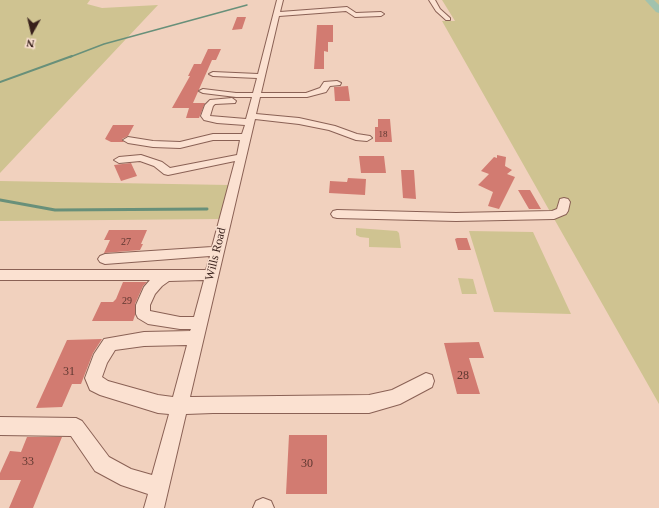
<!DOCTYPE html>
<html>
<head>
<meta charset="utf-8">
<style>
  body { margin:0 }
  #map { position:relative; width:659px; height:508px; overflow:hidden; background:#f1d1be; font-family:Georgia,serif }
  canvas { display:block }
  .north { position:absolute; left:12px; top:12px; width:40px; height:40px; -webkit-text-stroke:3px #f8dece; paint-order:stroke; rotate:188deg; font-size:11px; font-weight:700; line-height:16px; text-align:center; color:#38201b }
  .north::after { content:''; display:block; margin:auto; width:14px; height:18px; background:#38201b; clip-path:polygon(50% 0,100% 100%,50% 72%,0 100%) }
</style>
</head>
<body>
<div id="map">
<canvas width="659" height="508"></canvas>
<div class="north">N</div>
</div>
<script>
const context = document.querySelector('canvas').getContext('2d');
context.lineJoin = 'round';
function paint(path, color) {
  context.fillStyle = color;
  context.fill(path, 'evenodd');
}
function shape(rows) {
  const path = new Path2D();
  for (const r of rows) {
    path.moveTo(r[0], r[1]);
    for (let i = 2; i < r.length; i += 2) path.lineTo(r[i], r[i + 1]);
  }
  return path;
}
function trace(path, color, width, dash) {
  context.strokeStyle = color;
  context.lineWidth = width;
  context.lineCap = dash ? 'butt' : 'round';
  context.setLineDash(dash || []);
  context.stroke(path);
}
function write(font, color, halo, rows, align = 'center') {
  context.font = font + ' Georgia,serif';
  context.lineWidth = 3;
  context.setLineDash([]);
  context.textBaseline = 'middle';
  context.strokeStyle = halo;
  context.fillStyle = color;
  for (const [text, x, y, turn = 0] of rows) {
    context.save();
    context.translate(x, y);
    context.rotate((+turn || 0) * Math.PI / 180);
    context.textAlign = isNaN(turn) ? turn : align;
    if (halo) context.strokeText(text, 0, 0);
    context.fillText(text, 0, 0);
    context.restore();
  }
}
paint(shape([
  [0,0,90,0,87,4,102,8,158,5,0,173],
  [442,0,659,0,659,404,442,21,455,21],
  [0,181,229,185,220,219,0,221],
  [356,228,397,231,399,233,401,248,369,247,369,238,360,237,356,235],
  [469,231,533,232,571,314,494,312],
  [458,278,473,279,477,294,462,294]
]), '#cfc391');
trace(shape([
  [70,57,104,44,247,5]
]), '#68907a', 1.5);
trace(shape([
  [0,82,72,56]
]), '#68907a', 2);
trace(shape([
  [0,200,55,210,207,209]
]), '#68907a', 3);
paint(shape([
  [645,0,654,0,659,5,659,13,656,12,645,0]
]), '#a1c2ae');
paint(shape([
  [237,17,246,17,242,29,232,30],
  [317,25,333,25,333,42,328,42,328,52,324,51,324,69,314,69],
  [208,49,221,49,216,60,212,60,193,103,205,103,199,118,186,118,189,108,172,108,190,76,188,76,194,64,201,64],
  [348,86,350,101,335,101,334,87],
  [378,119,390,119,392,142,375,142,375,127,378,127],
  [113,125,134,125,128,136,122,139,124,142,111,142,105,139],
  [497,155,506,157,505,166,512,170,507,174,515,177,499,209,488,206,493,192,478,185,489,174,481,171,494,157,497,158],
  [359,156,384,156,386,173,361,173],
  [131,163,137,176,121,181,114,165],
  [401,170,414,170,416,199,403,198],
  [348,178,366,179,365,195,329,193,330,181,347,182],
  [518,190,530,190,541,209,529,209],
  [109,230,147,230,141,244,143,244,140,250,104,253,110,240,104,240],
  [457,238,467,238,471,250,458,250,455,239],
  [123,282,147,282,143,286,135,304,135,315,133,321,92,321,101,302,113,302,116,299],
  [102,339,93,353,81,384,72,384,62,407,36,408,67,340],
  [479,342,484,358,469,358,480,394,457,394,444,343],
  [289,435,327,435,327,494,286,494],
  [27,437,62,437,33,508,9,508,21,480,0,480,0,473,10,451,21,452]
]), '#d27b71');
const minor = shape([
  [277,0,283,0,280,12,347,7,356,13,381,12,384,14,381,16,355,17,346,11,279,16,261,93,306,93,320,88,324,82,337,81,341,83,340,85,330,86,326,92,307,97,260,97,256,114,299,118,335,126,357,134,370,136,372,138,367,141,356,140,329,130,299,124,255,119,190,397,369,395,392,390,426,373,432,375,434,381,432,387,400,404,369,413,213,413,186,414,164,508,144,508,148,494,121,485,95,471,71,436,0,435,0,417,76,418,82,421,109,457,131,469,152,475,169,414,158,413,100,395,90,390,85,378,94,354,104,339,144,332,190,331,191,329,180,329,148,324,138,318,136,314,136,305,144,287,150,280,0,280,0,270,206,270,210,256,105,264,100,262,98,259,100,256,105,254,212,247,235,161,168,175,164,174,154,166,140,161,119,163,114,160,119,157,141,155,162,162,170,168,237,155,240,140,213,140,180,148,153,147,128,143,123,140,128,137,153,141,180,142,213,134,242,134,245,125,217,123,204,120,201,116,205,105,210,100,232,98,236,101,235,103,215,104,213,106,210,116,246,119,252,97,236,97,203,93,199,91,203,89,236,93,253,93,257,78,213,76,209,74,213,72,258,74,277,0],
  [204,280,194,317,180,317,150,311,150,305,155,294,162,286,169,281,204,280],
  [187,345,173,397,158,395,108,381,102,377,107,363,115,350,144,346,187,345],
  [429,0,435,0,440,9,450,18,450,20,446,20,436,11,429,0],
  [564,198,568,199,570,202,568,211,566,214,554,219,456,221,337,218,333,217,331,214,333,211,337,210,456,213,552,211,557,209,560,199,564,198],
  [263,498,271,501,274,508,253,508,256,501,263,498]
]);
trace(minor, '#8a6155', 2);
paint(minor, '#fbe1d1');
write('9px', '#5e3730', null, [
  ["18",383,135]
]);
write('10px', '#5e3730', null, [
  ["27",126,242],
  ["29",127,301]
]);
write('12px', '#38201b', '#f8dece', [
  ["Wills Road",216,254,-76]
]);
write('12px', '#5e3730', null, [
  ["31",69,372],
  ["28",463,376],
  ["33",28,462],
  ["30",307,464]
]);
</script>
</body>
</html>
